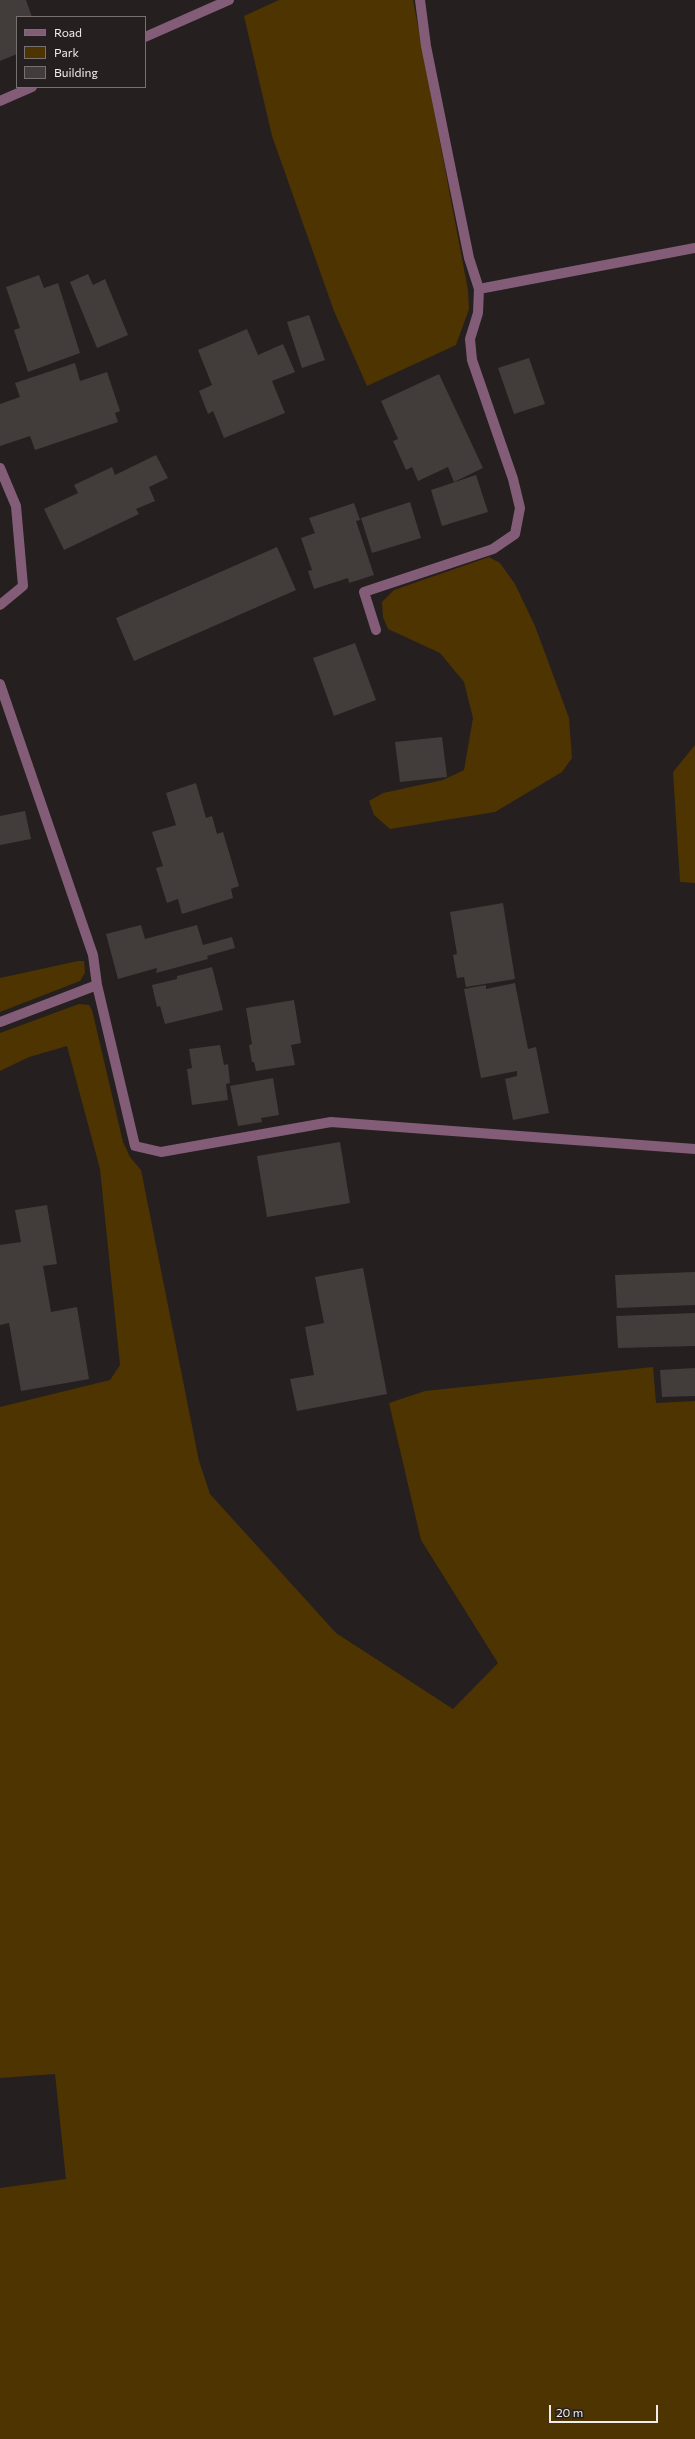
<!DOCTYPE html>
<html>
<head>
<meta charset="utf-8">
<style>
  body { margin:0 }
  #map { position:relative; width:695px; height:2439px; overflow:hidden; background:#251f1f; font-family:Commissioner,sans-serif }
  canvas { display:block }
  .legend { position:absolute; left:16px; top:16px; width:130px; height:72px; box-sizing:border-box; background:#251f1f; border:1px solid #767171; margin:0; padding:5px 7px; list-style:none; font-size:12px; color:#f0ecec }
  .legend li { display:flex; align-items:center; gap:8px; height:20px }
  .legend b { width:20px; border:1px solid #767171 }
  .scale { position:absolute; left:549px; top:2405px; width:109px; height:18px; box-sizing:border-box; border:2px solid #f0ecec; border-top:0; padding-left:5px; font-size:12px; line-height:14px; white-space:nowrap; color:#f0ecec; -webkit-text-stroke:3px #251f1f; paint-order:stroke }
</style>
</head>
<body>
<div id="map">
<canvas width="695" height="2439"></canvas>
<ul class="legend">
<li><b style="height:5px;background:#835d77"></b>Road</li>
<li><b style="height:11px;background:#4e3400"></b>Park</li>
<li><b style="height:11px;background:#423d3a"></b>Building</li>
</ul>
<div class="scale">20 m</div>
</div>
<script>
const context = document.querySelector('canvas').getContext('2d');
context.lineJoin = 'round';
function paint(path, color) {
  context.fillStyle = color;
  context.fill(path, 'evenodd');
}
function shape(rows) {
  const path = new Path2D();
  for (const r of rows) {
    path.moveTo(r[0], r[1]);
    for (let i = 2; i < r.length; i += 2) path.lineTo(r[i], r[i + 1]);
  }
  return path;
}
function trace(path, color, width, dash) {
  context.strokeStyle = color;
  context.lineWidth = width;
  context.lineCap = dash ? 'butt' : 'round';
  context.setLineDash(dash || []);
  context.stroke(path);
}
paint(shape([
  [279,0,413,0,468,290,469,309,456,345,367,386,334,311,272,136,244,16],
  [489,557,500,563,515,584,535,626,569,718,572,758,562,772,495,812,390,829,374,815,369,801,383,793,443,780,464,770,473,718,464,682,440,653,388,629,383,617,382,602,394,590],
  [695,745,695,883,680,882,673,772],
  [78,961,84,961,85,973,80,981,0,1012,0,978],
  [79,1004,89,1005,92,1010,123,1142,130,1157,141,1170,199,1461,210,1494,336,1633,453,1709,498,1663,421,1540,389,1403,425,1391,653,1367,656,1403,695,1401,695,2439,0,2439,0,2188,66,2179,55,2074,0,2078,0,1407,110,1380,120,1365,100,1169,67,1046,29,1057,0,1071,0,1033]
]), '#4e3400');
paint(shape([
  [0,0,26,0,32,17,17,17,17,54,0,61],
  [88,274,93,285,105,279,128,335,97,348,70,282],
  [39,275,44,288,58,283,80,353,28,372,14,330,20,328,6,287],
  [309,315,325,360,302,368,287,322],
  [247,329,258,355,283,344,295,372,272,381,285,413,224,438,213,411,208,414,199,391,212,385,198,350],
  [529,358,545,404,514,414,498,368],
  [75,363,80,381,107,372,120,411,115,413,118,422,35,450,30,436,0,446,0,404,20,397,15,383],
  [439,374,483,468,454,482,448,467,418,481,412,467,406,470,393,441,398,439,381,401],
  [156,455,168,478,149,487,155,501,136,509,139,514,64,550,44,509,78,493,74,485,112,467,115,475],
  [476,475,488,512,442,526,431,490],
  [410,502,421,538,372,553,361,518],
  [354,503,360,520,356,521,374,575,349,583,348,578,314,589,308,571,312,570,301,538,315,533,309,518],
  [277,547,296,590,134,661,116,618],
  [355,643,376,700,334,716,313,658],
  [442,737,447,777,400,782,395,742],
  [196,783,206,818,212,816,217,834,223,832,239,886,231,889,233,898,182,914,178,899,167,903,156,868,163,866,152,832,176,825,166,793],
  [25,811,31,839,0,845,0,816],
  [503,903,515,979,466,987,464,977,457,978,453,955,457,954,450,912],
  [141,925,145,939,197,925,203,945,232,937,235,948,207,956,208,959,156,973,157,968,118,979,106,934],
  [212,967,223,1010,165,1024,160,1006,157,1007,152,985,177,979,177,976],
  [515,983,528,1049,536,1047,549,1113,513,1120,505,1079,517,1076,517,1071,481,1078,464,989,486,985,486,989],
  [294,1000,301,1043,291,1045,295,1065,256,1071,254,1062,252,1062,249,1045,252,1044,246,1008],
  [220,1045,224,1065,228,1064,230,1083,226,1084,228,1100,192,1105,187,1069,192,1068,189,1049],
  [273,1078,279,1115,261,1118,262,1122,238,1126,230,1086],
  [340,1142,350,1203,267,1217,257,1156],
  [47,1205,57,1264,43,1266,51,1312,77,1307,89,1379,21,1391,9,1323,0,1325,0,1245,21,1242,15,1210],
  [363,1268,387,1394,297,1411,290,1379,314,1375,305,1327,324,1323,315,1277],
  [695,1272,695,1305,617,1308,615,1275],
  [695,1313,695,1346,618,1348,616,1316],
  [695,1368,695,1396,662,1397,660,1370]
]), '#423d3a');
trace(shape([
  [145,37,229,0],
  [0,101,32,87],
  [479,289,695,248],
  [0,468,16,506,23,586,0,605],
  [376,630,364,592,493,549,515,534,520,508,513,479,472,360,470,339,478,313,479,289,469,258,449,160,426,46,420,0],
  [0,684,93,955,97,985,0,1022],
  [97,985,135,1146,161,1152,331,1122,695,1149]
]), '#835d77', 10);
</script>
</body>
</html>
